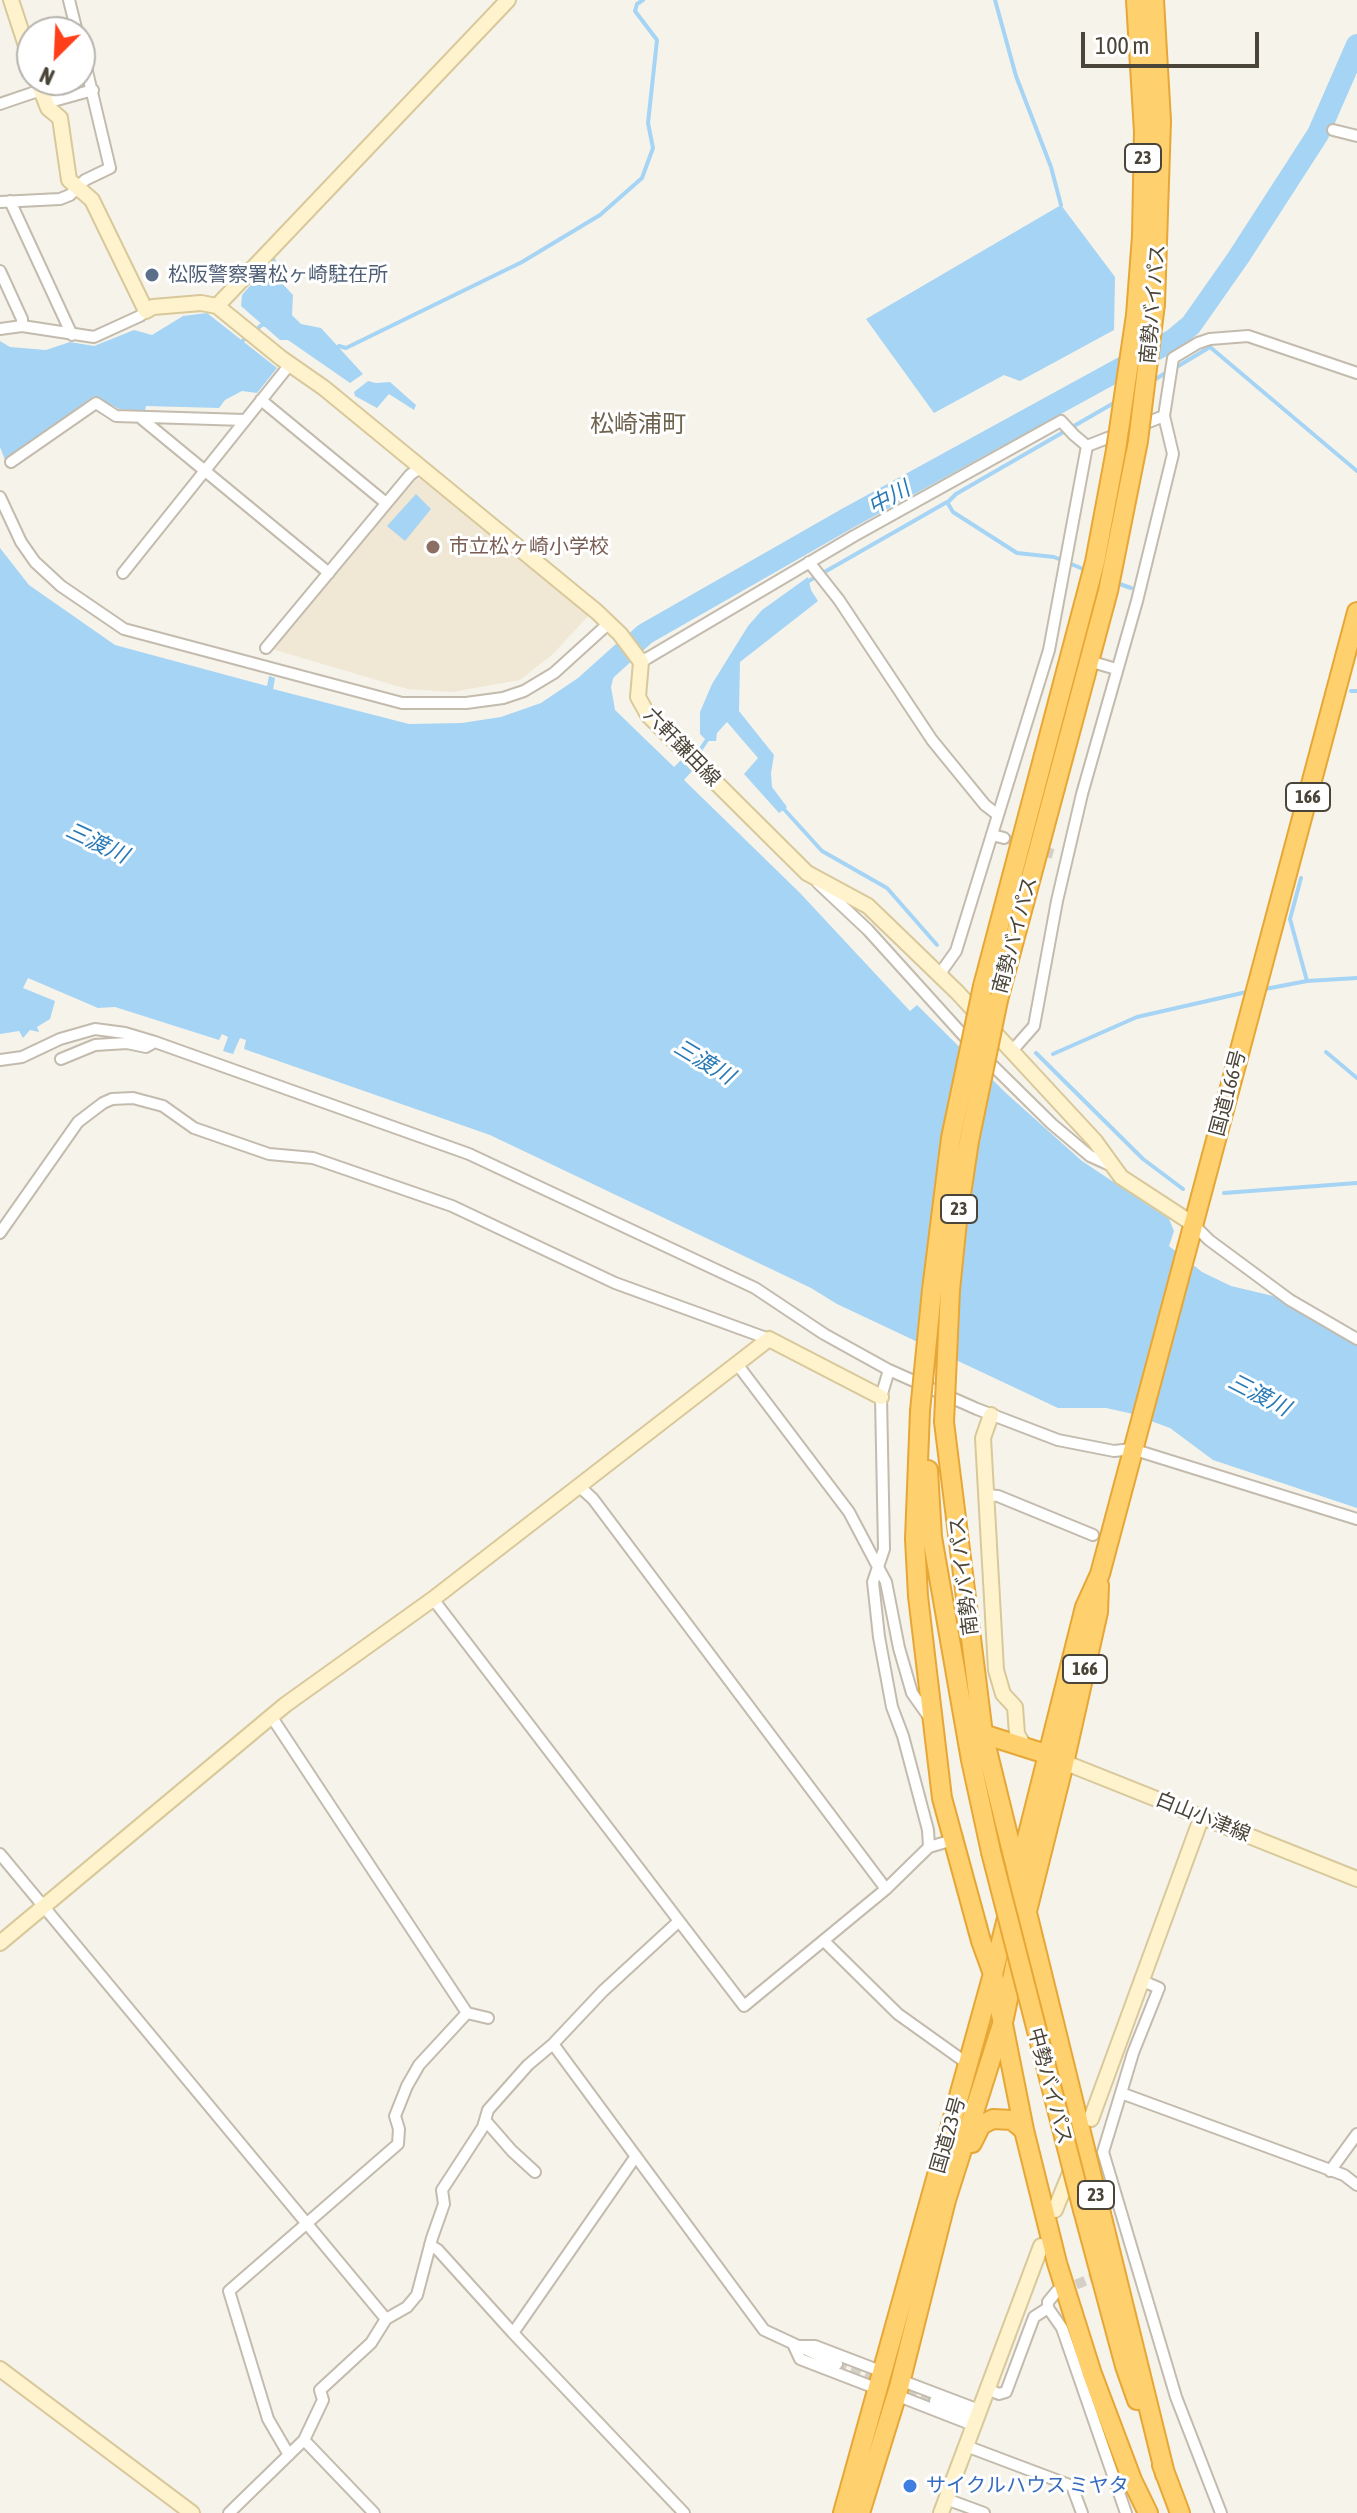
<!DOCTYPE html>
<html>
<head>
<meta charset="utf-8">
<style>
  body { margin:0 }
  #map { position:relative; width:1357px; height:2513px; overflow:hidden; background:#f6f3eb; font-family:"Asap Condensed",sans-serif }
  canvas { display:block }
  .north { position:absolute; left:16px; top:16px; width:80px; height:80px; box-sizing:border-box; background:#fff; border:2px solid #b7b4af; border-radius:50%; rotate:204deg; font-size:22px; font-weight:700; line-height:32px; text-align:center; color:#4b4438 }
  .north::after { content:''; display:block; margin:auto; width:28px; height:36px; background:#ff3e1a; clip-path:polygon(50% 0,100% 100%,50% 72%,0 100%) }
  .scale { position:absolute; left:1081px; top:32px; width:178px; height:36px; box-sizing:border-box; border:4px solid #4b4438; border-top:0; padding-left:10px; font-size:24px; line-height:28px; white-space:nowrap; color:#4b4438; -webkit-text-stroke:6px #fff; paint-order:stroke }
</style>
</head>
<body>
<div id="map">
<canvas width="1357" height="2513"></canvas>
<div class="north">N</div>
<div class="scale">100 m</div>
</div>
<script>
const context = document.querySelector('canvas').getContext('2d');
context.lineJoin = 'round';
function paint(path, color) {
  context.fillStyle = color;
  context.fill(path, 'evenodd');
}
function shape(rows) {
  const path = new Path2D();
  for (const r of rows) {
    path.moveTo(r[0], r[1]);
    for (let i = 2; i < r.length; i += 2) path.lineTo(r[i], r[i + 1]);
  }
  return path;
}
function trace(path, color, width, dash) {
  context.strokeStyle = color;
  context.lineWidth = width;
  context.lineCap = dash ? 'butt' : 'round';
  context.setLineDash(dash || []);
  context.stroke(path);
}
function write(font, color, halo, rows, align = 'center') {
  context.font = font + ' "Asap Condensed","Noto Sans JP",sans-serif';
  context.lineWidth = 6;
  context.setLineDash([]);
  context.textBaseline = 'middle';
  context.strokeStyle = halo;
  context.fillStyle = color;
  for (const [text, x, y, turn = 0] of rows) {
    context.save();
    context.translate(x, y);
    context.rotate((+turn || 0) * Math.PI / 180);
    context.textAlign = isNaN(turn) ? turn : align;
    if (halo) context.strokeText(text, 0, 0);
    context.fillText(text, 0, 0);
    context.restore();
  }
}
paint(shape([
  [424,478,590,614,553,654,520,680,452,692,407,689,272,649,414,480]
]), '#f0e8d5');
paint(shape([
  [1061,205,1115,277,1114,330,1020,381,1004,375,934,413,866,319],
  [275,257,279,280,293,295,292,315,301,324,321,328,363,374,350,383,288,340,280,340,241,306,242,295],
  [207,313,277,368,257,393,242,391,225,400,219,408,146,406,145,411,119,409,94,396,5,460,0,447,0,341,10,347,46,350,70,342,94,346,134,330,152,335,183,316],
  [368,381,376,383,390,382,416,405,414,410,389,394,377,408,355,396,354,392],
  [416,494,431,509,405,541,387,526],
  [0,548,29,585,115,645,267,686,269,676,275,678,273,689,409,724,462,723,501,717,541,703,578,678,616,644,628,661,614,675,611,687,615,710,674,767,681,760,692,771,684,780,800,893,910,1011,917,1005,1007,1094,1082,1161,1169,1219,1174,1231,1169,1246,1202,1272,1231,1286,1273,1296,1357,1346,1357,1508,1213,1460,1170,1428,1129,1413,1106,1408,1058,1408,837,1304,811,1288,490,1135,244,1049,246,1040,240,1038,233,1054,223,1051,228,1037,222,1034,219,1040,115,1007,98,1008,28,978,23,988,55,1001,50,1019,37,1027,39,1032,30,1030,23,1038,19,1031,0,1034],
  [808,577,811,590,818,601,740,662,739,711,774,755,771,773,772,787,787,807,779,813,744,774,758,758,727,722,717,733,716,741,707,741,700,734,700,712,712,684,748,626,762,610]
]), '#a6d4f4');
trace(shape([
  [995,0,1016,76,1051,167,1061,205],
  [241,342,263,324,265,325],
  [339,346,346,348,522,262,600,215,642,178,653,148,648,123,657,40,635,11,637,4,643,0],
  [1175,368,1210,347,1357,471],
  [1151,382,1167,372],
  [948,502,956,494,1119,400],
  [807,582,947,502,953,512,1017,553,1054,557,1088,571],
  [1114,582,1131,588],
  [1351,691,1357,691],
  [696,756,709,737],
  [782,807,822,851,887,888,937,945],
  [1301,878,1290,919,1307,981],
  [1260,990,1307,981,1357,978],
  [1326,1052,1357,1078],
  [1036,1053,1143,1159,1183,1189],
  [1053,1054,1137,1017,1251,991],
  [1224,1193,1357,1183]
]), '#a6d4f4', 4);
trace(shape([
  [602,673,645,634,848,518,1173,340,1191,325,1238,258,1318,134,1357,45]
]), '#a6d4f4', 22);
trace(shape([
  [1004,838,1053,854],
  [1062,2290,1103,2274],
  [837,2364,935,2401]
]), '#d4d0c7', 10, [10, 5]);
const street = shape([
  [69,0,77,32],
  [46,103,93,90],
  [0,104,41,90],
  [1333,130,1357,136],
  [10,201,72,335],
  [0,202,60,199,70,195,85,180,110,168,80,42],
  [0,271,22,319,22,326],
  [0,329,22,326,94,337,140,316,146,311],
  [261,400,386,503],
  [142,419,329,573],
  [11,462,96,403,116,416,245,420],
  [0,497,21,542,35,562,61,586,124,629,402,703,466,703,503,698,524,691,554,673,608,624],
  [809,562,839,600,932,740,985,805,998,815],
  [123,573,291,363],
  [266,648,410,475,421,467],
  [1089,661,1116,669],
  [641,662,854,536,1061,421,1074,435,1087,446,1164,416,1173,358,1198,343,1210,339,1248,336,1357,373],
  [992,835,1004,838],
  [818,883,868,930,972,1045],
  [939,975,956,951,1049,650,1087,446],
  [1011,1052,1034,1026,1057,901,1082,794,1137,601,1173,454,1164,416],
  [61,1059,95,1045,127,1043,146,1047,155,1042],
  [986,1059,1052,1124,1090,1156,1110,1165],
  [0,1060,22,1057,60,1039,95,1029,125,1033,155,1042,469,1154,755,1288,824,1334,889,1370],
  [1193,1224,1209,1240,1290,1300,1357,1339],
  [0,1233,78,1122,103,1103,112,1099,133,1098,163,1106,194,1128,269,1154,313,1158,452,1206,615,1283,769,1339],
  [737,1364,849,1512,878,1567,873,1582,879,1637,892,1707,903,1736,928,1830,929,1847],
  [580,1487,593,1499,886,1889],
  [985,1495,998,1496,1093,1535],
  [433,1599,744,2006,886,1889,929,1847,953,1840],
  [271,1716,467,2013,488,2018],
  [929,1717,912,1693,899,1648,886,1582,878,1567,884,1549,881,1397,889,1370,977,1409,1058,1440,1114,1451,1132,1449,1357,1519],
  [0,1854,386,2319],
  [824,1941,898,2014,968,2064],
  [1140,1980,1159,1988,1133,2053,1121,2093,1344,2175,1357,2185],
  [553,2044,764,2330,837,2364],
  [1121,2093,1103,2152,1176,2397,1221,2513],
  [485,2120,512,2151,535,2172],
  [1330,2171,1357,2134],
  [430,2245,438,2250,513,2333,684,2513],
  [1057,2291,1048,2302,1048,2308,1062,2328,1126,2513],
  [513,2333,636,2156],
  [900,2380,979,2410],
  [878,2389,800,2359,794,2346,815,2346,883,2372],
  [987,2389,999,2394,1006,2392,1034,2317,1048,2308],
  [896,2395,973,2425],
  [935,2401,976,2417],
  [304,2440,374,2513],
  [966,2446,1072,2486,1082,2513],
  [289,2455,268,2419,229,2291,398,2144,399,2129,395,2116,407,2086,419,2065,467,2013],
  [946,2499,984,2513],
  [229,2513,304,2440,323,2400,320,2390,371,2343,386,2319,407,2307,417,2295,432,2238,444,2204,442,2190,483,2127,488,2110,528,2065,553,2044,603,1991,678,1922]
]);
const secondary = shape([
  [11,0,32,64],
  [37,80,48,108,60,118,69,180,92,200,146,311,153,307,201,303,217,306,281,358,324,388,597,612,620,634,641,662,638,697,648,715,807,873,868,906,957,992,1095,1141,1121,1177,1193,1224],
  [217,306,508,0],
  [991,1415,983,1438,996,1670,1003,1694,1015,1707,1017,1734,1024,1746],
  [1056,1759,1357,1879],
  [0,1943,285,1705,433,1599,769,1339,881,1397],
  [1091,2119,1202,1816],
  [1055,2210,1073,2166],
  [0,2369,192,2513],
  [941,2513,1041,2246]
]);
const highway = shape([
  [1154,0,1161,121,1155,304],
  [1136,315,1142,236,1144,132,1136,0],
  [983,986,1095,562,1116,450],
  [998,1000,1108,591,1138,441],
  [920,1411,915,1539,918,1596,942,1798,981,1941,993,1974,1024,2130,1057,2263,1092,2374,1132,2480,1148,2513],
  [944,1422,983,1734,1165,2474],
  [928,1470,932,1537,971,1760,991,1852],
  [983,1734,1049,1755],
  [1027,1911,1064,1763,1098,1612,1099,1585],
  [972,2143,981,2125,993,2119,1012,2120,1024,2130],
  [1083,2210,1125,2366,1137,2400],
  [1162,2465,1180,2513],
  [843,2513,993,1974,1085,1607,1100,1574,1357,612],
  [860,2513,899,2387,946,2200,1004,2018,1018,1951]
]);
trace(street, '#c3bbad', 14);
trace(secondary, '#d8c89a', 18);
trace(highway, '#e6a736', 22);
trace(street, '#fff', 10);
trace(secondary, '#fff3cd', 14);
trace(highway, '#ffd06e', 18);
const highwayBridge = shape([
  [1138,441,1155,304],
  [1116,450,1136,315],
  [920,1411,932,1290,951,1138,983,986],
  [944,1422,950,1290,957,1221,969,1141,998,1000],
  [991,1852,1083,2210]
]);
trace(highwayBridge, '#e6a736', 22, []);
trace(highwayBridge, '#ffd06e', 18);
for (const [x, y, r, color] of [
  [152,275,8,"#5c6f8a"],
  [433,547,8,"#8d6e63"],
  [910,2486,8,"#3f7fe0"]
]) {
  const dot = new Path2D();
  dot.arc(x, y, r, 0, 2 * Math.PI);
  context.fillStyle = color;
  context.fill(dot);
  trace(dot, '#fff', 3);
}
for (const [x, y, w] of [
  [1143,158,36],
  [1308,797,44],
  [959,1209,36],
  [1085,1669,44],
  [1096,2195,36]
]) {
  const box = new Path2D();
  box.roundRect(x - w / 2, y - 14, w, 28, 6);
  context.fillStyle = '#fff';
  context.fill(box);
  trace(box, '#4b4438', 2);
}
write('bold 18px', '#4b4438', null, [
  ["23",1143,158],
  ["166",1308,797],
  ["23",959,1209],
  ["166",1085,1669],
  ["23",1096,2195]
]);
write('20px', '#4e5e75', '#fff', [
  ["松阪警察署松ヶ崎駐在所",168,275]
], 'left');
write('20px', '#4b4438', '#fff', [
  ["南勢バイパス",1153,304,-85],
  ["六軒鎌田線",682,747,46],
  ["南勢バイパス",1015,935,-75],
  ["国道166号",1228,1093,-75],
  ["南勢バイパス",964,1576,-97],
  ["白山小津線",1203,1817,22],
  ["中勢バイパス",1050,2086,75],
  ["国道23号",948,2135,-74]
]);
write('20px', '#785e54', '#fff', [
  ["市立松ヶ崎小学校",449,547]
], 'left');
write('20px', '#366cbe', '#fff', [
  ["サイクルハウス ミヤタ",926,2486]
], 'left');
write('italic 22px', '#297ab6', '#fff', [
  ["中川",889,498,-29],
  ["三渡川",97,843,25],
  ["三渡川",704,1062,31],
  ["三渡川",1259,1395,27]
]);
write('24px', '#6f624f', '#fff', [
  ["松崎浦町",638,424]
]);
</script>
</body>
</html>
